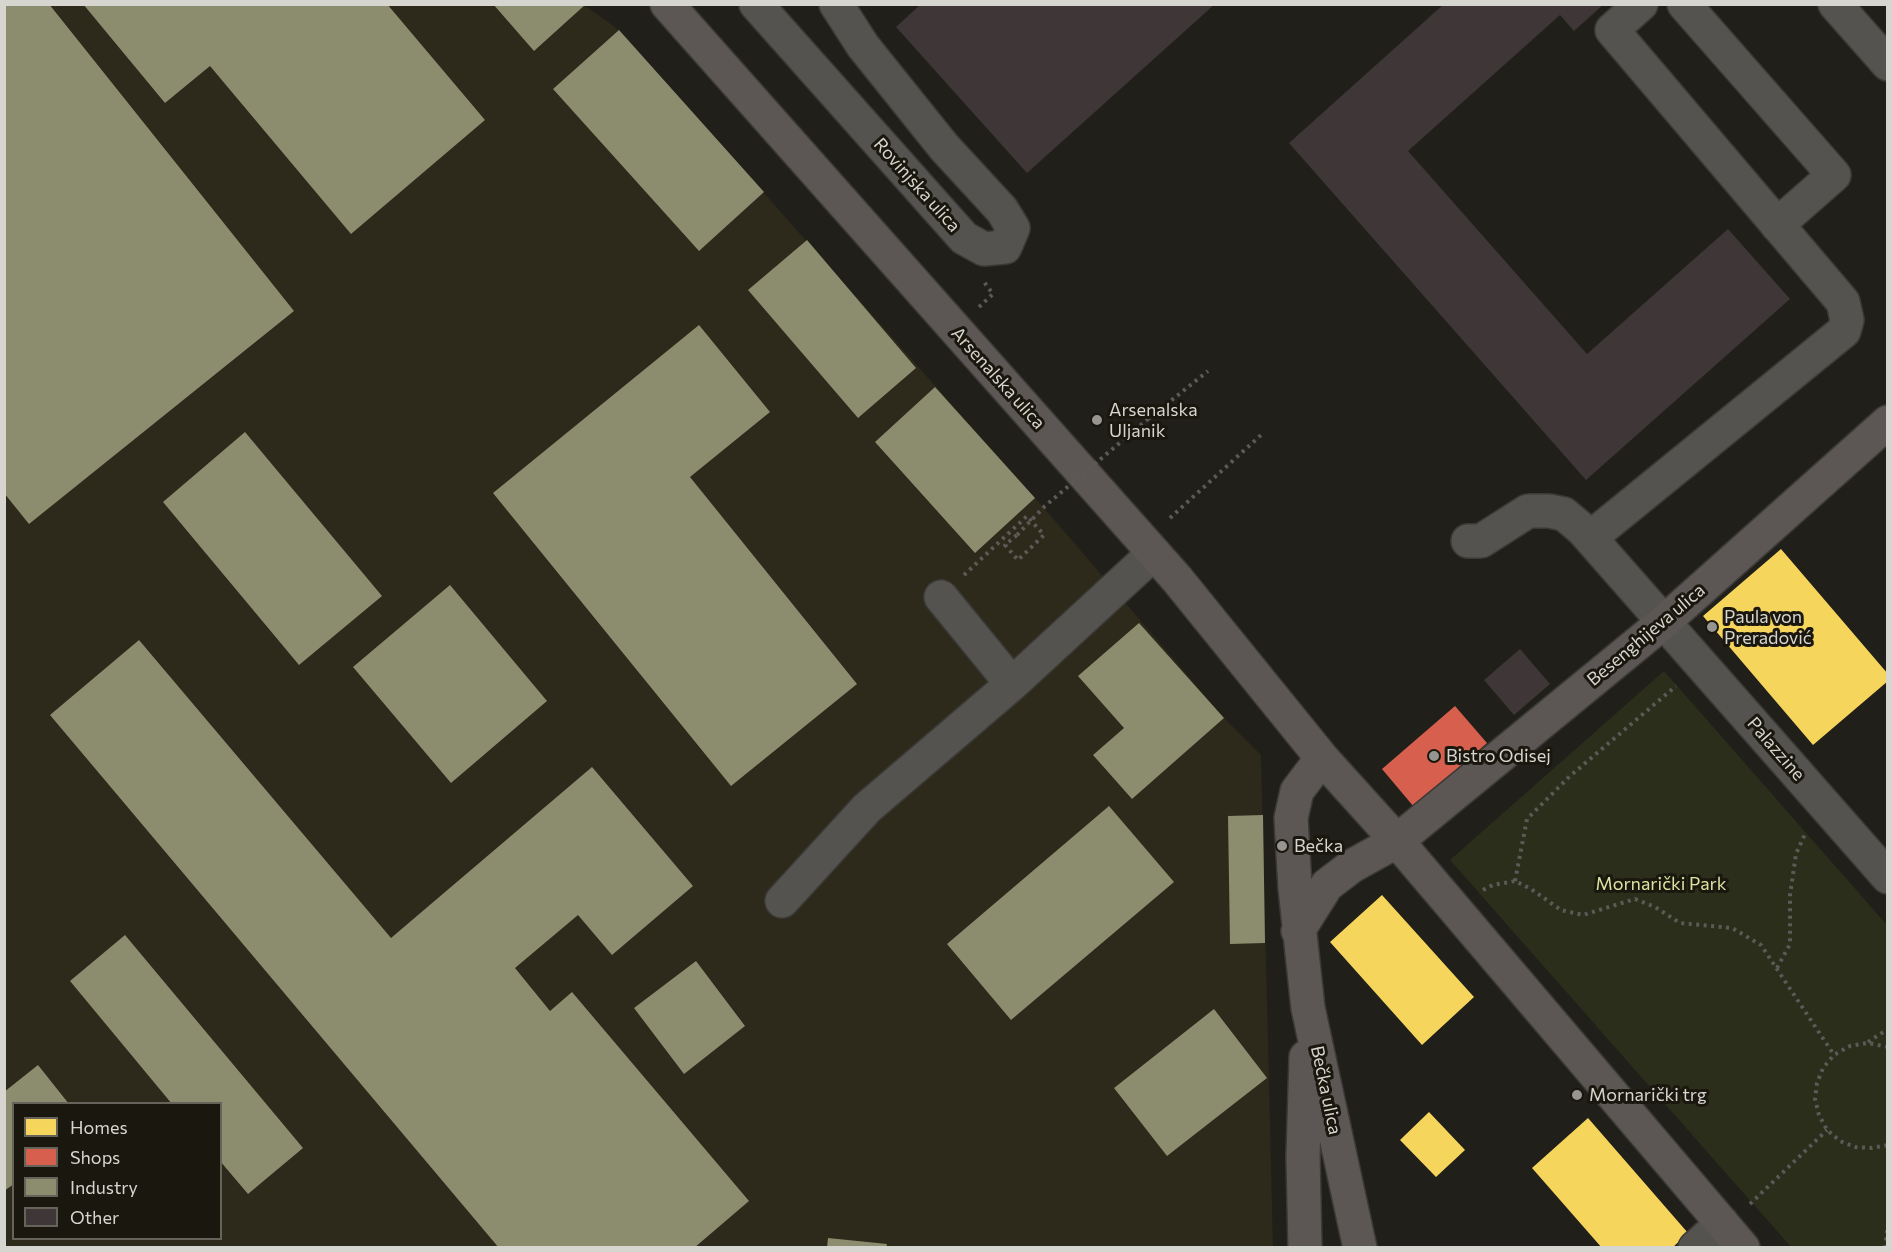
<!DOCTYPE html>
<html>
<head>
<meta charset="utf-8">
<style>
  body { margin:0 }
  #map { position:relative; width:1892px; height:1252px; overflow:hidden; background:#201f1a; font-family:Commissioner,sans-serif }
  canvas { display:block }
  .frame { position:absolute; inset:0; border:6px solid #d7d5cf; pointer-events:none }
  .legend { position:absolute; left:12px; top:1102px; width:210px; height:138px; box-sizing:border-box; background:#1a170e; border:2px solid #66635b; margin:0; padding:8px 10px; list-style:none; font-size:18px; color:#d7d5cf }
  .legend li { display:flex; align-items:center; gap:12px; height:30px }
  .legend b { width:30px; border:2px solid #66635b }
</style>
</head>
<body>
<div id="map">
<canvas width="1892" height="1252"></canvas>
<div class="frame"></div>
<ul class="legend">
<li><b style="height:16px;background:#f6d55c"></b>Homes</li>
<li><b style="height:16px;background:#d6604d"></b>Shops</li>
<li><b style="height:16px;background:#8c8c6e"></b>Industry</li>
<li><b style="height:16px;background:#3f3737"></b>Other</li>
</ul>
</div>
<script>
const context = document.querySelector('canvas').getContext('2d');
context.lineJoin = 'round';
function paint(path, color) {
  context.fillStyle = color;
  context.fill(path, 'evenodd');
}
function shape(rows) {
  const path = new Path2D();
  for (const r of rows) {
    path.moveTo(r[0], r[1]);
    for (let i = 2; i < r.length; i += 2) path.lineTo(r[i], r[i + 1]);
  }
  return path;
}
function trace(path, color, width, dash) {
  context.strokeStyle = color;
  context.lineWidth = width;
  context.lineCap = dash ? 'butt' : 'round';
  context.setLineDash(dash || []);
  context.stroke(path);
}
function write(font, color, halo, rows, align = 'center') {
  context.font = font + ' Commissioner,sans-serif';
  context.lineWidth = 6;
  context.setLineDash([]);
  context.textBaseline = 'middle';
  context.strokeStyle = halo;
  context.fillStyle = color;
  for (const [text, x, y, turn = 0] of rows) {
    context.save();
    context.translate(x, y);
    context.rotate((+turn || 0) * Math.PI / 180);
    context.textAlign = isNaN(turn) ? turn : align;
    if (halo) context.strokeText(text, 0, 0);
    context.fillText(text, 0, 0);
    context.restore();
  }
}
paint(shape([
  [5,5,584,5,619,30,1051,516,1224,718,1261,755,1273,1247,5,1248],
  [14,1104,220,1104,220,1238,14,1238]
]), '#2d291b');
paint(shape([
  [1664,671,1887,925,1887,1247,1791,1247,1450,860]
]), '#2a2e1a');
paint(shape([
  [1781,549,1888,674,1888,681,1813,745,1703,616],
  [1382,895,1474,997,1422,1045,1330,942],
  [1429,1112,1465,1150,1436,1177,1400,1140],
  [1588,1118,1688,1233,1672,1248,1602,1248,1532,1168]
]), '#f6d55c');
paint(shape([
  [1455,706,1487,743,1414,807,1382,769]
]), '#d6604d');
paint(shape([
  [4,4,49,4,294,311,29,524,4,493],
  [83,4,387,4,485,120,351,234,210,66,165,103],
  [493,4,586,4,534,51],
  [619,30,764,192,699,251,553,89],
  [807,240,916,368,858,418,748,290],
  [699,325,770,412,690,477,857,684,731,786,493,493],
  [935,387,1035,498,975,553,875,442],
  [245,432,382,596,299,665,163,502],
  [450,585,547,701,451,783,353,667],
  [1139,623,1224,718,1132,799,1093,755,1124,728,1078,676],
  [139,640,391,938,592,767,693,886,612,955,578,915,515,968,550,1011,572,992,749,1201,694,1248,499,1248,50,715],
  [1109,806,1174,882,1011,1020,947,944],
  [1263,815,1265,943,1230,944,1228,816],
  [125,935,303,1148,248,1194,220,1161,220,1104,172,1104,70,981],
  [696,961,745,1026,684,1074,634,1008],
  [1214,1009,1267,1078,1167,1156,1114,1088],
  [38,1065,69,1104,14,1104,14,1184,4,1191,4,1092],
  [828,1238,887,1244,886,1248,827,1248]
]), '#8c8c6e');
paint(shape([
  [921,4,1215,4,1027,173,896,27],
  [1444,4,1604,4,1574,31,1560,15,1408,151,1587,354,1728,229,1790,299,1586,480,1289,143],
  [1520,649,1550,684,1514,715,1484,680]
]), '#3f3737');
const minor = shape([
  [756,4,964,238,984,249,1005,247,1013,228,1002,210,944,147,863,46,836,4],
  [1684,4,1834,175,1777,225],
  [1835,4,1888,64],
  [1590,538,1844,331,1847,320,1843,302,1612,30,1641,4],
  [1468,541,1481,541,1528,511,1549,511,1564,514,1583,530,1888,877],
  [941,597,1012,684,1154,553],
  [782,901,867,808,1012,684],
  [1695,1248,1722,1223]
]);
const major = shape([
  [667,4,1177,579,1322,758,1397,841,1743,1248],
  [1322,758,1297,791,1291,818,1295,888,1308,1008,1360,1248],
  [1298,931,1327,885,1352,866,1397,841,1665,621,1888,422],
  [1305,1248,1303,1156,1306,1057]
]);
trace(minor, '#3b3a36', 36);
trace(major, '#3b3a36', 36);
trace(shape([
  [979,307,993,294,984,282],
  [1148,419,1208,371],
  [1170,518,1261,435],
  [964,575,1027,516,1044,535,1018,560,1005,545,1017,535],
  [1515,881,1527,819,1570,776,1676,686],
  [1483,890,1493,885,1515,881,1531,889,1561,910,1583,915,1635,899,1655,907,1680,923,1732,928,1761,945,1834,1055],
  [1777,968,1790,944,1790,895,1796,854,1805,834],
  [1868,1042,1888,1029],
  [1888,1047,1868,1043,1850,1046,1834,1055,1823,1068,1817,1083,1815,1099,1819,1115,1827,1130,1840,1141,1855,1147,1872,1148,1888,1145],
  [1750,1204,1827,1130],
  [1885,1248,1888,1224]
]), '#5b5a56', 4, [3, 4.5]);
trace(minor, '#54534f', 33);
trace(major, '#5c5755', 33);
trace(shape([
  [1017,535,1045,506,1148,419]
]), '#5b5a56', 4, [3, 4.5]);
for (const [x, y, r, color] of [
  [1097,420,6,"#979590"],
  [1712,627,6,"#979590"],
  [1434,756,6,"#979590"],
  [1282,846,6,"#979590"],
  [1577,1095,6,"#979590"]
]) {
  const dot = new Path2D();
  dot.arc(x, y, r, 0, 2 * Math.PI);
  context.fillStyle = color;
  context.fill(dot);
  trace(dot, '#1a170e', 2);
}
write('18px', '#d7d5cf', '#1a170e', [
  ["Rovinjska ulica",917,185,48],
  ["Arsenalska ulica",998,378,48],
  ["Besenghijeva ulica",1646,635,-40],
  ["Palazzine",1776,749,49],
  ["Bečka ulica",1326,1090,78]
]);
write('18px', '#d7d5cf', '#1a170e', [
  ["Arsenalska",1109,410],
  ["Uljanik",1109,431],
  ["Paula von",1724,617],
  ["Preradović",1724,638],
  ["Bistro Odisej",1446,756],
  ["Bečka",1294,846],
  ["Mornarički trg",1589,1095]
], 'left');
write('18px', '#d9e4a1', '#1a170e', [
  ["Mornarički Park",1661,884]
]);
</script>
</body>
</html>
